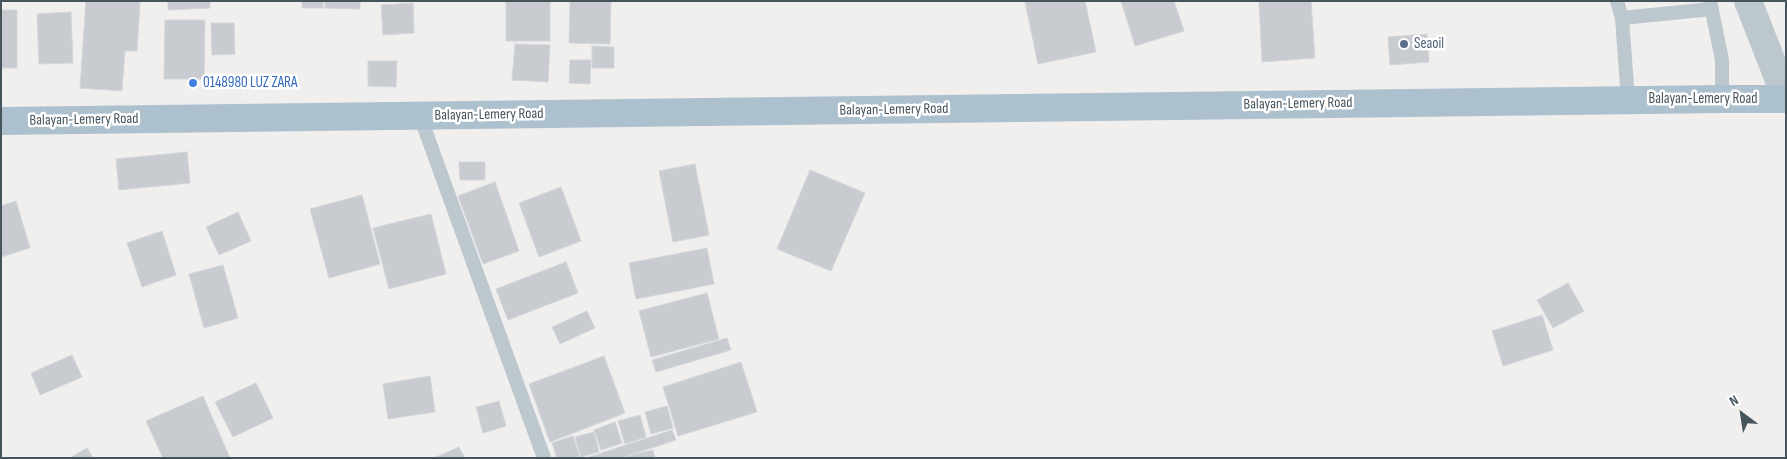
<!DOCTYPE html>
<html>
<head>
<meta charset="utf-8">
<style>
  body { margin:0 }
  #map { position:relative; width:1787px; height:459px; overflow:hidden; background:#f1eeee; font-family:"Sofia Sans Condensed",sans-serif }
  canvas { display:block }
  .frame { position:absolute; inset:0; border:2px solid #46545c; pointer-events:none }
  .north { position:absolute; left:1717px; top:389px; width:50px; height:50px; -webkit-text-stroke:4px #fff; paint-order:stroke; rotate:329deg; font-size:14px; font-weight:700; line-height:20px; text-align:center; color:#46545c }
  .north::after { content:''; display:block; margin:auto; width:18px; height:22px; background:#46545c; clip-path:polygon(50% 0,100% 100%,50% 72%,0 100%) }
</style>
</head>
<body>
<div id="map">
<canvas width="1787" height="459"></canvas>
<div class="frame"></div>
<div class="north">N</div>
</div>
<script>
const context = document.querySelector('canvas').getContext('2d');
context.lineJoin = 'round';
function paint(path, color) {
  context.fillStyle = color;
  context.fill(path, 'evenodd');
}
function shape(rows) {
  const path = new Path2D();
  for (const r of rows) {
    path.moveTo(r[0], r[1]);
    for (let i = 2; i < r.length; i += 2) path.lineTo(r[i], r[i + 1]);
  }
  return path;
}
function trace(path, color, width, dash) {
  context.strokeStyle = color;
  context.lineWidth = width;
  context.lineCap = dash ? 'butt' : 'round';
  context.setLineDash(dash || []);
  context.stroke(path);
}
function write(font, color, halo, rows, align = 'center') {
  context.font = font + ' "Sofia Sans Condensed",sans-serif';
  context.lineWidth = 5;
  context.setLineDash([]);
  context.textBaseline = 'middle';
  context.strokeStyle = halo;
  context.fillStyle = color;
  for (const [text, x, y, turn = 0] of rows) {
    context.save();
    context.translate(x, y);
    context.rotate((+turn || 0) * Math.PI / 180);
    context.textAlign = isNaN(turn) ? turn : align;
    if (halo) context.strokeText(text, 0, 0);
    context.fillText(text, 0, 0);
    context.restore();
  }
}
const building = shape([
  [86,1,140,2,137,51,125,51,122,91,80,88,86,1],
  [168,1,210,1,210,8,168,10,168,1],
  [302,1,323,1,323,8,302,8,302,1],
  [325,1,360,1,360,9,325,8,325,1],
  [506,1,550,1,550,41,506,41,506,1],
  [570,1,611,1,610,44,569,43,570,1],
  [1028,1,1085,1,1096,52,1038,64,1025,2,1028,1],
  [1121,1,1174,1,1184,31,1135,46,1121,1],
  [1311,1,1315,58,1262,62,1259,2,1311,1],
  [413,3,414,33,383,35,381,5,413,3],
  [1,10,17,10,17,68,1,68,1,10],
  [71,12,73,63,39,64,37,14,71,12],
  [165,20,205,20,204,79,164,79,165,20],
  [211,23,234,23,235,54,212,55,211,23],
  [1427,34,1429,62,1390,65,1388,37,1427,34],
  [515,44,550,45,548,82,512,80,515,44],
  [592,46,614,47,614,68,592,68,592,46],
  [570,60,591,60,590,84,569,83,570,60],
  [368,61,397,61,396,87,368,86,368,61],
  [187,152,190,183,119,190,116,159,187,152],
  [459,162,485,162,485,180,460,180,459,162],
  [695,164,709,235,673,242,659,171,695,164],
  [810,170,865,193,831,271,777,249,810,170],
  [495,182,519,251,483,264,458,196,495,182],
  [561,187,581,241,539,257,519,203,561,187],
  [362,195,380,264,329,278,310,209,362,195],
  [16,201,30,248,1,257,1,206,16,201],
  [238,212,251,241,219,255,206,227,238,212],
  [431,214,446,274,389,289,373,228,431,214],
  [162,231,176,275,142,287,127,243,162,231],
  [707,248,714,284,636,299,629,263,707,248],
  [566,262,578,293,508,320,496,289,566,262],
  [223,265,238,318,204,328,189,274,223,265],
  [1568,283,1584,311,1553,328,1537,300,1568,283],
  [707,293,719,339,651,357,639,311,707,293],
  [587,311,595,328,560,344,552,327,587,311],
  [1542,315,1553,350,1503,366,1492,331,1542,315],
  [727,338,731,350,656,372,652,360,727,338],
  [72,355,82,377,40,395,31,373,72,355],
  [604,356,625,413,550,442,529,384,604,356],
  [741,362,757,412,678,436,663,387,741,362],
  [430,376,435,412,388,419,383,384,430,376],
  [256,383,273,418,233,437,215,402,256,383],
  [203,396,230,458,163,458,146,421,203,396],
  [499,401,506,426,483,433,476,407,499,401],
  [667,406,673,428,651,434,645,412,667,406],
  [640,415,646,437,625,444,618,421,640,415],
  [615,422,622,443,601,450,594,430,615,422],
  [672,430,676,440,621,458,586,458,672,430],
  [594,432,599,452,581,457,575,437,594,432],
  [573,436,580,457,557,458,552,443,573,436],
  [459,447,465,458,434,458,459,447],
  [87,448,93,458,70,458,87,448],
  [653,450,655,458,628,458,628,456,653,450]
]);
paint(building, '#c8ccd1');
trace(building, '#d2d5da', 1);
trace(shape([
  [1617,1,1622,18,1628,100],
  [1710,1,1722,60,1722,99],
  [1622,18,1712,9],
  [420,116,544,458]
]), '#bcc7ce', 14);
trace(shape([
  [1748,1,1786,98]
]), '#bcc7ce', 28);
trace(shape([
  [1,121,1722,99,1786,99]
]), '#adc0ce', 28);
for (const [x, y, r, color] of [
  [1404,44,5,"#5c6f8a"],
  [193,83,5,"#3f7fe0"]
]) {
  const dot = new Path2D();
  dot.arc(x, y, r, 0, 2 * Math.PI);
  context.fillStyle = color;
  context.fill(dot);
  trace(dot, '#fff', 2);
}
write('15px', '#4e5e75', '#fff', [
  ["Seaoil",1414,44]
], 'left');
write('15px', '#366cbe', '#fff', [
  ["0148980 LUZ ZARA",203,83]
], 'left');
write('15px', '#46545c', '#fff', [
  ["Balayan-Lemery Road",1703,99],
  ["Balayan-Lemery Road",1298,104,-1],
  ["Balayan-Lemery Road",894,110,-1],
  ["Balayan-Lemery Road",489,115,-1],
  ["Balayan-Lemery Road",84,120,-1]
]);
</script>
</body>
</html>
